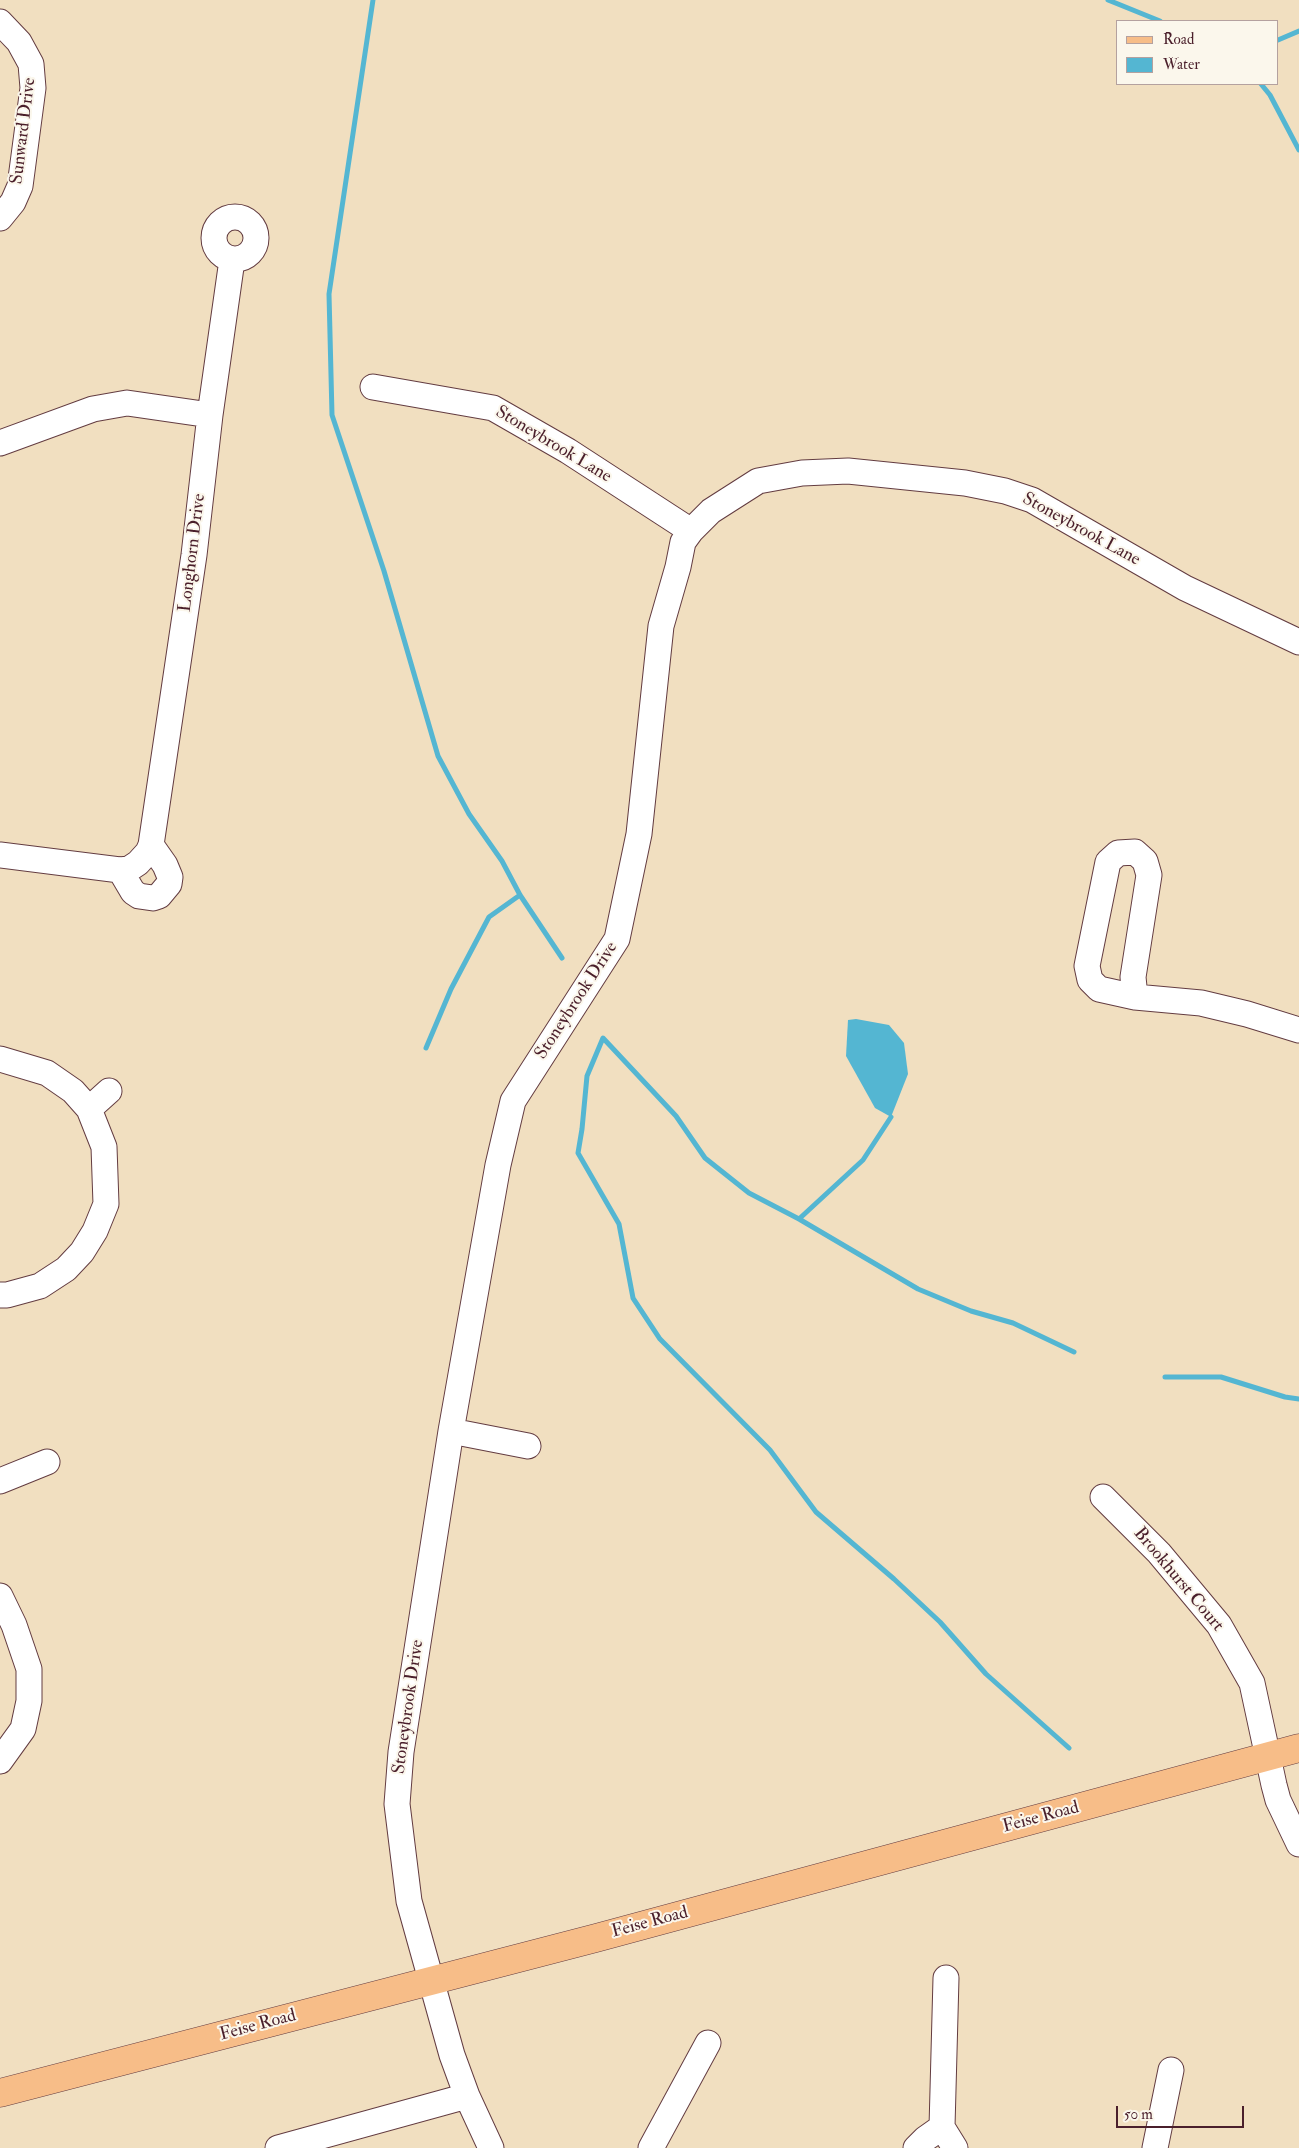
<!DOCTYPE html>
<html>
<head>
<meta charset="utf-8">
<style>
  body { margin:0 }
  #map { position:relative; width:1299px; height:2148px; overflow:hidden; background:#f1dfc0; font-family:"IM FELL Double Pica",serif }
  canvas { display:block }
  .legend { position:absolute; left:1116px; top:20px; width:162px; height:65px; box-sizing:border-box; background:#fbf7ec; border:1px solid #b4a19f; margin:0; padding:6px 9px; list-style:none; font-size:15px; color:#4a1f2b }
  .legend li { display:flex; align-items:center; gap:10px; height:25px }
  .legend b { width:25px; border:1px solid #b4a19f }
  .scale { position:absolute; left:1116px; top:2106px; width:128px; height:22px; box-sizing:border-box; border:2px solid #4a1f2b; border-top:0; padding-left:6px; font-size:15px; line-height:18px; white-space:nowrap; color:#4a1f2b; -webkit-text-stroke:4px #fbf7ec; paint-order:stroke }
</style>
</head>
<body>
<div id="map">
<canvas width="1299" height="2148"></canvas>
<ul class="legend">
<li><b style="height:6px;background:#f7bd88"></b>Road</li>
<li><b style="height:14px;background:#54b6d2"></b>Water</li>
</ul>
<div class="scale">50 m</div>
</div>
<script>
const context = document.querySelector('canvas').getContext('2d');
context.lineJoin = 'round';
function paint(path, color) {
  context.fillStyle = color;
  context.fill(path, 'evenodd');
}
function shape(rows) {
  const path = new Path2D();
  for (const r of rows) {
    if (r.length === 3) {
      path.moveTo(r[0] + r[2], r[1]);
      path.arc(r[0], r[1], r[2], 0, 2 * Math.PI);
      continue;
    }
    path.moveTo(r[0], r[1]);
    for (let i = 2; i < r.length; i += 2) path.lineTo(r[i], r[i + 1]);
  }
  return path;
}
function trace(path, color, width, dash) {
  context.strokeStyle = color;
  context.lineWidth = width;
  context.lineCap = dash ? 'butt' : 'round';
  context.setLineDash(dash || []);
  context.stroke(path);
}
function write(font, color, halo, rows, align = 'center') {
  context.font = font + ' "IM FELL Double Pica",serif';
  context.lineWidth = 4;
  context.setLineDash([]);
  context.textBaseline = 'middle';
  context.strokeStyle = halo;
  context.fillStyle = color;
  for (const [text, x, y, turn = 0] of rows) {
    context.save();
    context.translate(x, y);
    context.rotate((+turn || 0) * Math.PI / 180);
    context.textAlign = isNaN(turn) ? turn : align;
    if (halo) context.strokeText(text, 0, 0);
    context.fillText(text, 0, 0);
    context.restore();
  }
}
paint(shape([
  [856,1019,889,1025,904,1043,908,1074,891,1117,875,1108,846,1056,848,1020]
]), '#54b6d2');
trace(shape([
  [373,0,329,294,332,415,384,571,438,756,469,814,502,861,520,895,562,958],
  [1108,0,1160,21],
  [1278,40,1299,31],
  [1261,84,1270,95,1299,150],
  [426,1048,451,989,489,917,520,895],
  [799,1219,863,1160,891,1117],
  [1165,1377,1221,1377,1285,1397,1299,1399],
  [1069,1748,986,1674,940,1622,894,1579,816,1512,770,1450,660,1339,633,1298,619,1224,578,1153,582,1129,587,1076,603,1038,676,1116,705,1158,749,1193,799,1219,918,1289,971,1311,1013,1323,1074,1352]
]), '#54b6d2', 5);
const minor = shape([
  [0,22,19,42,31,64,33,88,20,186,13,202,0,218],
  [235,238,21],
  [373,387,493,408,568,451,691,531],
  [0,443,93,409,127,403,210,415],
  [0,855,120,870,129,869,138,863,148,852,151,845,194,555,210,415,232,260],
  [120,870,133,892,139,896,153,898,159,896,169,884,170,877,165,865,151,845],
  [1135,997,1133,977,1149,875,1145,861,1135,852,1118,853,1108,862,1087,966,1090,980,1099,989,1135,997,1201,1003,1247,1014,1299,1030],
  [0,1059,47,1073,73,1091,89,1109,104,1147,106,1204,95,1231,82,1252,66,1269,40,1286,7,1295,0,1295],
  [89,1109,109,1091],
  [451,1431,528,1446],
  [0,1481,47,1462],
  [1103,1497,1159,1553,1219,1625,1252,1683,1274,1785,1278,1800,1299,1844],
  [0,1596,14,1625,29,1669,29,1701,23,1729,0,1761],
  [946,1978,942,2127,955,2148],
  [278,2148,467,2096],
  [491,2148,467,2096,452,2055,409,1901,397,1804,401,1752,451,1431,498,1165,513,1101,617,939,639,834,661,626,678,567,683,542,691,531,711,511,758,481,802,473,848,471,965,483,1005,491,1032,500,1185,588,1299,642],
  [651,2148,708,2043],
  [916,2148,925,2139,942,2127],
  [1155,2148,1171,2070]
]);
const major = shape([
  [0,2093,596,1938,1299,1748]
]);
trace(minor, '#633c41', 27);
trace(major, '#633c41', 29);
trace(minor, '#fff', 25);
trace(major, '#f7bd88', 28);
write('18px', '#4a1f2b', '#fbf7ec', [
  ["Sunward Drive",24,131,-83],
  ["Stoneybrook Lane",553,445,31],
  ["Stoneybrook Lane",1081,530,29],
  ["Longhorn Drive",193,553,-83],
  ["Stoneybrook Drive",577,1001,-57],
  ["Brookhurst Court",1178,1580,50],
  ["Stoneybrook Drive",409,1707,-82],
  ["Feise Road",1041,1818,-15],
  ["Feise Road",650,1923,-15],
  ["Feise Road",258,2026,-15]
]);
</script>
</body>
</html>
